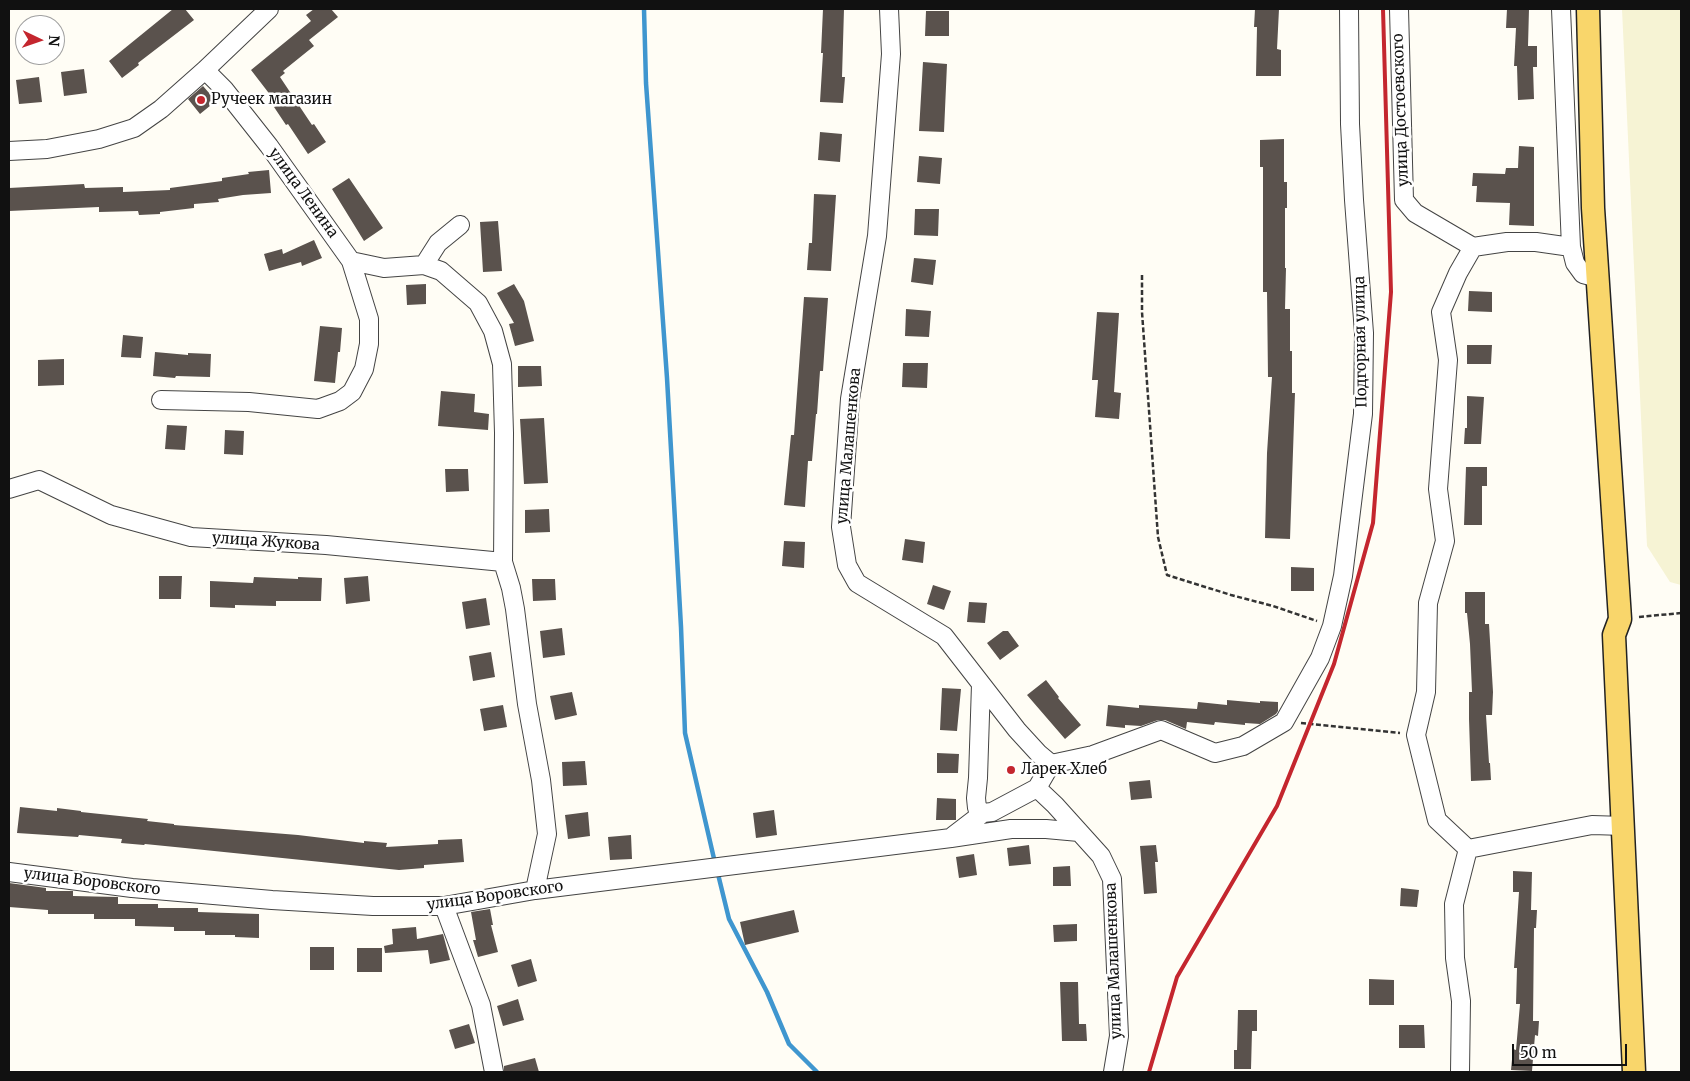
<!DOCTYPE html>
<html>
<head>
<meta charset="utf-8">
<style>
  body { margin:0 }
  #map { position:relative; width:1690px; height:1081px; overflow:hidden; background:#fffdf5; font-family:Merriweather,serif }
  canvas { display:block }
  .frame { position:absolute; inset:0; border:10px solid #111; pointer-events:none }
  .north { position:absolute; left:15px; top:15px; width:50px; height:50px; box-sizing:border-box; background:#fff; border:1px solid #a0a0a0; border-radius:50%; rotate:93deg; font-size:14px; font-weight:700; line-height:20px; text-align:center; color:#111 }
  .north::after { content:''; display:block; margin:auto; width:18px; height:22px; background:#c4262e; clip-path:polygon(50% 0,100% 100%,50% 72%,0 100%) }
  .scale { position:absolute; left:1512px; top:1044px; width:115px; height:22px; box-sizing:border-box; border:2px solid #111; border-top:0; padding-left:6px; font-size:15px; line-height:18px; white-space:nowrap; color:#111; -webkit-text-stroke:4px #fff; paint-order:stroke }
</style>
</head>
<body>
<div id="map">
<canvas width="1690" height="1081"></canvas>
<div class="frame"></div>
<div class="north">N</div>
<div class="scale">50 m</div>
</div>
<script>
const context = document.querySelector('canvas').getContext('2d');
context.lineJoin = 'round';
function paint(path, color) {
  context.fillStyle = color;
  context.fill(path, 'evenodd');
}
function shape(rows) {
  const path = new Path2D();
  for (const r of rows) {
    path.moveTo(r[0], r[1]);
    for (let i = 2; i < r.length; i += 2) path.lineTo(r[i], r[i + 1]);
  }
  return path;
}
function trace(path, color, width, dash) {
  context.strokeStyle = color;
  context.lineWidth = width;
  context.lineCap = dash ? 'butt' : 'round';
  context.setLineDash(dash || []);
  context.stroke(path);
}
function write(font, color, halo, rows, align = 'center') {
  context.font = font + ' Merriweather,serif';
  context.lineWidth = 5;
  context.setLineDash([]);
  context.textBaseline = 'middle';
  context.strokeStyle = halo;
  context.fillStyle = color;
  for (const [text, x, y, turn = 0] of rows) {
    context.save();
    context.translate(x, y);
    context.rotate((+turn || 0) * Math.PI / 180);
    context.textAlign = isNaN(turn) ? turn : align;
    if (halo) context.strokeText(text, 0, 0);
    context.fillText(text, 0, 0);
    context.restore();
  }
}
paint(shape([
  [1622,9,1681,9,1681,585,1670,582,1647,546]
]), '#f6f3d4');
trace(shape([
  [644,9,646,83,667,378,681,627,685,733,715,863],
  [717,870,729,919,767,992,789,1044,817,1072]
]), '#3f96cf', 4.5);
paint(shape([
  [173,9,185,9,194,20,138,63,139,65,122,78,109,61],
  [314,9,331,9,338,17,309,40,314,46,283,71,285,73,280,77,312,125,314,124,326,142,308,154,288,124,286,125,274,107,278,105,251,70,311,21,306,15],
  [823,9,844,9,842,77,845,77,843,103,820,102,823,53,821,53],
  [1255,9,1279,9,1277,49,1281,50,1281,76,1256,76,1257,27,1254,27],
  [1507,9,1529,9,1528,46,1537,46,1537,67,1533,67,1534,99,1518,100,1517,66,1514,66,1516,28,1506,28],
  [926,11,949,11,949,36,925,36],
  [923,62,947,64,944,132,919,131],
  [84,69,87,93,64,96,61,72],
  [39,77,42,102,19,104,16,80],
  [203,86,216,101,200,114,188,99],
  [820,132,842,134,840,162,818,160],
  [1284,139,1284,182,1287,182,1287,208,1285,208,1285,268,1286,268,1285,309,1290,309,1290,351,1292,351,1292,393,1295,393,1290,539,1265,538,1267,453,1272,377,1268,377,1267,292,1263,292,1263,167,1260,167,1260,140],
  [1519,146,1534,147,1534,226,1509,225,1510,203,1476,202,1477,186,1472,186,1473,173,1505,174,1506,168,1518,168],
  [919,156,942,158,940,184,917,182],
  [269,170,271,193,243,195,218,199,219,202,194,204,194,208,160,212,160,214,139,215,138,211,99,212,99,207,9,211,9,188,84,184,85,188,123,187,123,192,170,190,170,188,222,181,222,178,249,174,248,172],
  [349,178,383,228,364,241,332,189],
  [814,194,836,195,831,271,807,270,809,243,812,243],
  [915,209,939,209,938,236,914,235],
  [498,221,502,271,483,272,480,222],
  [314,240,322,258,302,266,301,262,269,271,264,254,282,249,283,254],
  [914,258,936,260,933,285,911,282],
  [426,284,426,304,407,305,406,285],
  [514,284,524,301,534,341,515,346,509,324,514,323,497,293],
  [1469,291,1492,292,1492,312,1468,311],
  [804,297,828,298,823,371,820,371,817,414,816,414,812,461,808,461,805,507,784,505,791,435,794,435],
  [906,309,931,311,929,337,905,336],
  [1097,312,1119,313,1114,392,1121,393,1119,419,1095,417,1098,380,1092,380],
  [320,326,342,328,340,352,338,352,335,383,314,381],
  [123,335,143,337,141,358,121,357],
  [1467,345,1492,345,1491,364,1467,364],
  [155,352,188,355,188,353,211,354,210,377,176,376,175,378,153,376],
  [64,359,64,385,38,386,38,360],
  [903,363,928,363,927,388,902,387],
  [518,366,541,366,542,386,518,387],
  [441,391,475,394,474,412,489,414,488,430,438,426],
  [1467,396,1484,397,1481,444,1464,444,1465,428,1467,428],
  [544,418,548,483,524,484,520,419],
  [167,425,187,426,185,450,165,449],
  [225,430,244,431,243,455,224,454],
  [1466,467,1487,467,1487,486,1482,486,1482,525,1464,525],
  [445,469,468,469,469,491,446,492],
  [549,509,550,532,525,533,525,510],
  [905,539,925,542,923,563,902,560],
  [784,541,805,542,804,568,782,566],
  [1291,567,1314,568,1314,591,1291,591],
  [159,576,182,576,181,599,159,599],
  [368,576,370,601,346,604,344,578],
  [254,577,298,579,298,577,322,578,321,601,276,601,276,606,235,605,235,608,210,607,210,581,253,583],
  [532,579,555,579,556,600,533,601],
  [933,585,951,591,944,610,927,604],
  [1465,592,1485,592,1485,624,1489,624,1493,692,1492,715,1486,715,1489,763,1490,763,1491,780,1471,781,1469,719,1469,692,1472,692,1470,644,1467,613,1465,613],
  [486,598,490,625,466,629,462,602],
  [969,602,987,603,985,623,967,622],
  [562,628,565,655,543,658,540,631],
  [1003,631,1008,631,1019,646,1000,660,987,643],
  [491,652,495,677,473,681,469,656],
  [1046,680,1059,697,1058,698,1081,725,1065,739,1027,695],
  [942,688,961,689,957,731,940,730],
  [572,692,577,715,555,720,550,696],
  [1227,700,1260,703,1260,701,1278,702,1278,711,1276,714,1260,724,1245,723,1245,725,1215,722,1214,725,1187,722,1186,729,1165,720,1158,720,1141,726,1125,725,1125,728,1106,726,1108,705,1139,708,1139,705,1197,709,1198,702,1227,705],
  [503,705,507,727,484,731,480,709],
  [937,753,959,754,958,773,937,773],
  [585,761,587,785,563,786,562,762],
  [1150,780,1152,798,1131,800,1129,782],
  [937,798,956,799,956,820,936,820],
  [20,807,57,811,57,808,81,811,81,812,148,819,147,821,174,824,174,825,298,835,364,843,364,841,387,843,386,847,438,844,438,840,462,839,464,862,424,865,424,868,399,870,185,848,145,844,144,845,121,843,122,839,79,835,78,837,17,833],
  [774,810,777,835,756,838,753,813],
  [588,812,590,836,568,839,565,815],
  [631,835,632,859,610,860,608,837],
  [1029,845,1031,864,1009,866,1007,848],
  [1156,845,1158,862,1155,862,1157,893,1144,894,1140,846],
  [974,854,977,875,959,878,956,857],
  [1070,866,1071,886,1053,886,1053,867],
  [1513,871,1532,872,1531,910,1537,910,1536,928,1534,928,1533,1021,1539,1021,1538,1036,1535,1035,1532,1071,1511,1070,1513,1049,1516,1050,1520,1004,1516,1004,1517,968,1514,968,1519,892,1513,892],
  [9,883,46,888,46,891,73,891,73,896,118,897,118,904,158,904,158,908,198,908,198,912,259,914,259,938,235,937,235,935,205,935,205,931,174,931,174,927,135,926,135,919,94,919,94,914,48,914,48,910,9,907],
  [1401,888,1419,890,1417,907,1400,906],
  [490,909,493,925,491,925,498,952,478,957,473,940,476,940,471,912],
  [794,910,799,932,745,945,740,922],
  [1077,924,1077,941,1054,942,1053,925],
  [416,927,417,939,443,934,450,960,430,964,428,950,385,953,384,946,393,944,392,929],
  [310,947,334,947,334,970,310,970],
  [357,948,382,948,382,972,357,972],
  [531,959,537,981,518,987,511,965],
  [1369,979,1394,980,1394,1005,1369,1005],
  [1060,982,1078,982,1079,1024,1086,1024,1087,1041,1062,1041],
  [518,999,524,1020,503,1026,497,1006],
  [1238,1010,1257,1010,1257,1031,1252,1031,1251,1069,1234,1069,1234,1050,1237,1050],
  [469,1024,475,1043,455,1049,449,1030],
  [1399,1025,1424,1025,1425,1048,1399,1048],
  [535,1058,539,1072,504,1072,504,1066]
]), '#5a524d');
const minor = shape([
  [889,9,891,54,877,236,850,399,841,527,847,565,857,583,944,636,1017,730,1039,754,1051,764],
  [1399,9,1404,200,1415,213,1473,247,1458,273,1441,312,1448,360,1438,489,1445,541,1428,603,1426,692,1416,735,1437,820,1468,849,1454,904,1455,958,1461,1001,1460,1072],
  [1561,9,1571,247,1575,263,1583,274,1598,278],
  [9,151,47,149,99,139,134,128,161,109,205,70,269,9],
  [1473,247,1507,242,1536,242,1571,247],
  [424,265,438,243,460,225],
  [161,400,249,402,318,409,340,401,352,392,364,369,369,344,369,319,351,261],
  [9,489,39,480,111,515,191,537,326,545,503,562,504,433,502,364,493,331,478,303,441,271,424,265,384,268,351,261,269,146,224,89,205,70],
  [503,562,511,588,515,609,527,704,541,780,547,834,535,890],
  [1037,788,1055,805,1101,856,1112,879,1119,1036,1113,1072],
  [983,813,992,812,1037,788,1051,764,1093,755,1161,730,1215,753,1243,746,1284,722,1320,658,1332,626,1343,576,1363,414,1364,333,1354,200,1350,124,1349,9],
  [953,836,983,813,977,808,976,798,978,778,981,684],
  [1468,849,1592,825,1624,826],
  [9,872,132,888,272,900,373,906,444,906,535,890,951,838,1011,829,1046,829,1079,832],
  [444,906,481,1005,494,1072]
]);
const major = shape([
  [1588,9,1593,208,1620,619,1614,635,1634,1072]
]);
trace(minor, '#444', 20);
trace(major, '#222', 25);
trace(shape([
  [1142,275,1142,312,1158,537,1167,575,1231,595,1273,606,1317,621],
  [1639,617,1681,613],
  [1301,723,1400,733]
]), '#333', 2.5, [5, 2.5]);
trace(minor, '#fff', 18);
trace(major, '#f9d66b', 22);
trace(shape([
  [1149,1072,1177,977,1277,806,1334,664,1373,523,1391,292,1383,9]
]), '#c4262e', 4);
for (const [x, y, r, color] of [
  [201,100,5,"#c4262e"],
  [1011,770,5,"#c4262e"]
]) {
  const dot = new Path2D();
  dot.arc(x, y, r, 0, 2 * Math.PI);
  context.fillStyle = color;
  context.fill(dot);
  trace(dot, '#fff', 2);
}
write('15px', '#111', '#fff', [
  ["Ручеек магазин",211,100],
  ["Ларек Хлеб",1021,770]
], 'left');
write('15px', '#111', '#fff', [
  ["улица Достоевского",1401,110,-92],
  ["улица Ленина",303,193,54],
  ["Подгорная улица",1361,342,-91],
  ["улица Малашенкова",849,446,-85],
  ["улица Жукова",266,542,4],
  ["улица Воровского",92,882,7],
  ["улица Воровского",495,896,-8],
  ["улица Малашенкова",1114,961,-92]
]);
</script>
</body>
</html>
